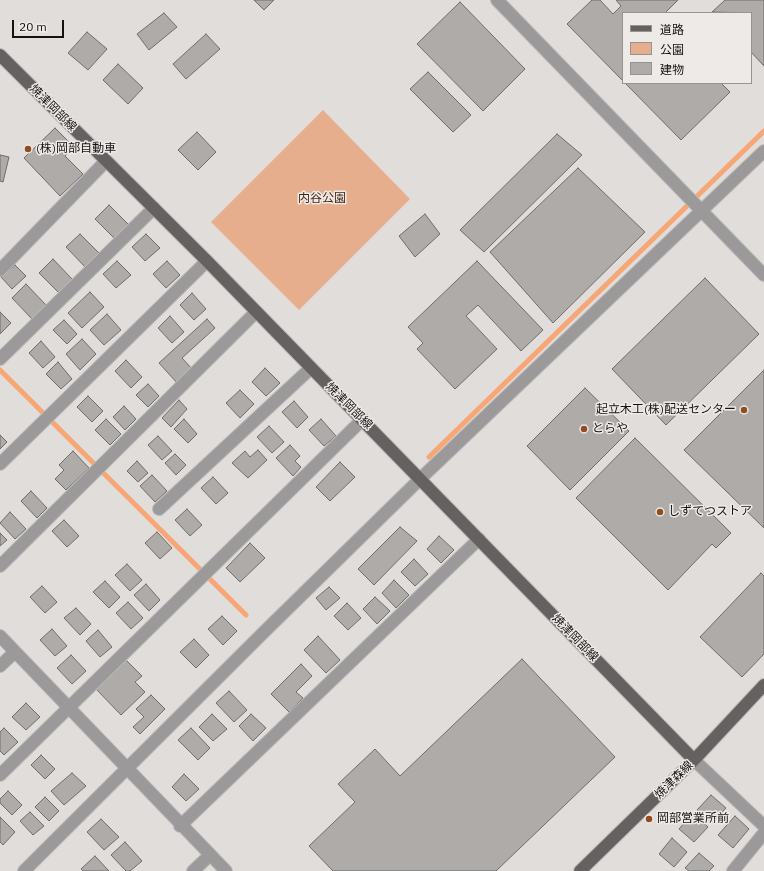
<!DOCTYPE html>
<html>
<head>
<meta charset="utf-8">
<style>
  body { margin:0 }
  #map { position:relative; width:764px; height:871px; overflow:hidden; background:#e1dddb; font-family:"IBM Plex Sans","Noto Sans JP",sans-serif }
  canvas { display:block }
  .legend { position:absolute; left:622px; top:12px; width:130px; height:72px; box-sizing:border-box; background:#eeeae8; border:1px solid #969492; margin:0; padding:5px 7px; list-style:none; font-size:12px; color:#131211 }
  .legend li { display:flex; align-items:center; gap:8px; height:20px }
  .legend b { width:20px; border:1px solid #969492 }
  .scale { position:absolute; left:12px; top:20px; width:52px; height:18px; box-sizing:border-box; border:2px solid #131211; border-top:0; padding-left:5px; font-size:12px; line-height:14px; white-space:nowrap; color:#131211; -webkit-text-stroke:3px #eeeae8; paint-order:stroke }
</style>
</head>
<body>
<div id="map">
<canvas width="764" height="871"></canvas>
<ul class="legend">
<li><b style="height:5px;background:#646160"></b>道路</li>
<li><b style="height:11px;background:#e7ae8d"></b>公園</li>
<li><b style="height:11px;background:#aeaba9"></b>建物</li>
</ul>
<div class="scale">20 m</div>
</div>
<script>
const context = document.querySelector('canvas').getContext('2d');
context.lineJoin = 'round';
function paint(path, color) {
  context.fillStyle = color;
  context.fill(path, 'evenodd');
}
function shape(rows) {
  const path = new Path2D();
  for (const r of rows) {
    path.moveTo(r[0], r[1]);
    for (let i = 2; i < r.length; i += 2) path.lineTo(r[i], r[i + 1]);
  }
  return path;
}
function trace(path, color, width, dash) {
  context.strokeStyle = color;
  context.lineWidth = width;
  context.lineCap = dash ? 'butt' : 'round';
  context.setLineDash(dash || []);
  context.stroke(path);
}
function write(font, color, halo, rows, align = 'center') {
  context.font = font + ' "IBM Plex Sans","Noto Sans JP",sans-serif';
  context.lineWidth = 3;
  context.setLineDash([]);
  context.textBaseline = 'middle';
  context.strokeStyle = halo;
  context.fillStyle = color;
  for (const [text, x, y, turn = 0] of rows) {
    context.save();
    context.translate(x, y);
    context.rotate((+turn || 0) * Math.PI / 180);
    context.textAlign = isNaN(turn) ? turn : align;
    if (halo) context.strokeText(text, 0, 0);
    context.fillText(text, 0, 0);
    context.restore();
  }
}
paint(shape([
  [323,110,410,199,299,310,211,222]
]), '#e7ae8d');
trace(shape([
  [0,370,246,615],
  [429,457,764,131]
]), '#f7a675', 5);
const building = shape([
  [254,0,274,0,264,10,254,0],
  [592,0,600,0,613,14,621,6,616,0,678,0,665,13,623,13,623,81,567,24,592,0],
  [725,0,764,0,764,66,751,52,751,13,712,12,725,0],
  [460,2,525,69,483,111,417,44,460,2],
  [164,13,177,27,149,50,137,34,164,13],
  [87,32,107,49,88,70,68,53,87,32],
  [206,34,220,49,186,79,173,64,206,34],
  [118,64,143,88,128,104,103,80,118,64],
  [428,72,471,115,453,132,410,89,428,72],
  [625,83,721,83,730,92,681,140,625,83],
  [55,128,74,147,65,156,83,174,60,196,24,158,55,128],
  [197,132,216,152,198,170,178,150,197,132],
  [557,134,582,155,484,252,460,230,557,134],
  [0,155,9,157,3,182,0,181,0,155],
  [578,168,645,232,553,323,490,252,578,168],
  [109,205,129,225,115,239,95,219,109,205],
  [425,214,440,234,415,257,399,236,425,214],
  [80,234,100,254,86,268,66,247,80,234],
  [146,234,160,248,145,261,132,247,146,234],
  [53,259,73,280,59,293,39,273,53,259],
  [117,261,131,275,116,288,103,274,117,261],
  [167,261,180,275,166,288,153,274,167,261],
  [477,261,543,330,521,351,478,305,466,316,497,349,455,389,417,349,423,343,408,327,477,261],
  [15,265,26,276,12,289,1,277,15,265],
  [705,278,759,334,666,425,612,369,705,278],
  [26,284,46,305,32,319,12,298,26,284],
  [90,292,104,307,82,328,68,313,90,292],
  [192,293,206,309,194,320,180,305,192,293],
  [0,312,11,323,0,334,0,312],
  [107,314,121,330,104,345,90,330,107,314],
  [170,316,184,332,172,343,158,328,170,316],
  [207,319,215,328,182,358,193,370,178,384,159,363,207,319],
  [64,320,77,334,67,344,53,330,64,320],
  [82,339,96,354,80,370,66,354,82,339],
  [41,341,55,357,43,368,29,353,41,341],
  [126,360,142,377,131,388,115,371,126,360],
  [58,362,72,379,61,389,46,374,58,362],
  [265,368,280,383,266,396,252,382,265,368],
  [764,370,764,528,684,450,764,370],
  [148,384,159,396,148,407,136,395,148,384],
  [585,388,629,431,570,490,527,446,585,388],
  [240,390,254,404,240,418,226,403,240,390],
  [88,396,103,411,92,422,77,407,88,396],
  [179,400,187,409,171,427,162,418,179,400],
  [294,401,308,417,297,428,282,412,294,401],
  [124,406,136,419,125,430,113,417,124,406],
  [106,419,121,434,110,445,95,430,106,419],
  [184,419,197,434,188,443,174,429,184,419],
  [321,419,336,436,324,446,309,430,321,419],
  [269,426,284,442,272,453,257,437,269,426],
  [0,435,7,442,0,449,0,435],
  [158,436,172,451,162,460,148,445,158,436],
  [635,438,731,533,716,548,712,544,668,590,576,498,635,438],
  [290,445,300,456,295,461,301,467,293,476,276,458,290,445],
  [258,450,267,460,248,478,232,463,245,451,250,457,258,450],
  [73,451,89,468,66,490,55,479,64,470,59,465,73,451],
  [175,454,186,465,176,475,165,463,175,454],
  [137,461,148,473,138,482,127,471,137,461],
  [340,462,355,477,330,501,316,487,340,462],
  [152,475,167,491,155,502,140,486,152,475],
  [213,477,228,493,216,504,201,488,213,477],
  [31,491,47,508,37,518,21,501,31,491],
  [187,509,202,525,190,536,175,520,187,509],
  [10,512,26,529,15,539,0,523,10,512],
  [64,520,79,536,67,547,52,531,64,520],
  [400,527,417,541,374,585,358,569,400,527],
  [157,532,172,548,160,559,145,543,157,532],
  [0,533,7,540,0,546,0,533],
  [439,536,454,550,441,563,427,549,439,536],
  [250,543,265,558,240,582,226,568,250,543],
  [414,559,428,574,415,586,401,572,414,559],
  [127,564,142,580,130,591,115,575,127,564],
  [761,573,764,576,764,654,742,677,700,637,761,573],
  [394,580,409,595,396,608,382,593,394,580],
  [105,581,120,597,109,608,93,592,105,581],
  [146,584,160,600,149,611,134,595,146,584],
  [42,586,57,602,45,613,30,597,42,586],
  [329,587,340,598,326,610,316,598,329,587],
  [375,597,390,611,377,624,363,609,375,597],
  [128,602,143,618,131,629,116,613,128,602],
  [347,603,361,618,348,630,334,616,347,603],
  [76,608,91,624,80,635,64,618,76,608],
  [222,616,237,631,223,645,208,629,222,616],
  [52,629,67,646,55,656,40,640,52,629],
  [98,630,112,647,100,657,86,641,98,630],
  [318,636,340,660,326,673,304,650,318,636],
  [194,639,209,655,196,668,180,652,194,639],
  [71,655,86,671,72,684,57,668,71,655],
  [522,659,615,757,496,871,333,871,309,846,355,802,338,784,375,749,400,776,522,659],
  [126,660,142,676,135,682,145,692,121,715,96,689,126,660],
  [301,664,312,676,296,692,303,698,289,712,271,694,301,664],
  [229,691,247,710,234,722,216,703,229,691],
  [151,695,165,709,140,734,133,727,144,717,136,709,151,695],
  [26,703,40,717,26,730,12,717,26,703],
  [212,714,227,729,213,741,199,727,212,714],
  [251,714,266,728,253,741,239,726,251,714],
  [4,728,18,742,4,755,0,751,0,732,4,728],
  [191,728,210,748,198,760,178,740,191,728],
  [41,755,55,769,45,779,31,765,41,755],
  [72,773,86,786,64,805,51,791,72,773],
  [184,774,199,789,186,801,172,787,184,774],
  [8,791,22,805,12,815,0,803,0,799,8,791],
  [711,795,726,808,712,823,697,810,711,795],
  [45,797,59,811,49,821,35,807,45,797],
  [30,812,44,826,33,835,20,821,30,812],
  [693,813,708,827,694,842,679,829,693,813],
  [735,816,749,829,733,848,718,835,735,816],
  [0,817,15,832,3,845,0,842,0,817],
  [101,819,119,837,104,850,87,832,101,819],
  [672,838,687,852,674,867,659,854,672,838],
  [125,842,142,861,130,871,126,871,111,855,125,842],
  [699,853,714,866,709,871,689,871,685,868,699,853],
  [95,856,109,871,83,871,81,869,95,856]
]);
paint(building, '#aeaba9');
trace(building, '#6f6c6a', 1);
const minor = shape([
  [497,0,764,275],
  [0,270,106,161],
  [0,359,154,208],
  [0,464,207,261],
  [159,509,311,368],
  [0,566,256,312],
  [0,636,226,871],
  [0,666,15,652],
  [694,760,764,826],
  [0,775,363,419],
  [180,826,479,539],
  [24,871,264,632,419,480,764,151],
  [193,871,210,855],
  [733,871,764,833]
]);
const major = shape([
  [0,55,207,261,694,760],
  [580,871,694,760,764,685]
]);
trace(minor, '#bcb8b7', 14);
trace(major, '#bcb8b7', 14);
trace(minor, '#9b9999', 12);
trace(major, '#646160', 12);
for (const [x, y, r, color] of [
  [28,149,4,"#904d1e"],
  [744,410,4,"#904d1e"],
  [584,429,4,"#904d1e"],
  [660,512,4,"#904d1e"],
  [649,819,4,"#904d1e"]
]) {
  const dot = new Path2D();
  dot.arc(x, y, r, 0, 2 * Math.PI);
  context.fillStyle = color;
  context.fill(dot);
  trace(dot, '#eeeae8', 1.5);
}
write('12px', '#131211', '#eeeae8', [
  ["焼津岡部線",53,108,45],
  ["焼津岡部線",349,406,45],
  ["焼津岡部線",575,638,46],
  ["焼津森線",674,780,-44]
]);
write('12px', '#131211', '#eeeae8', [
  ["(株)岡部自動車",36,149],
  ["起立木工(株)配送センター",736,410,"right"],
  ["とらや",592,429],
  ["しずてつストア",668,512],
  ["岡部営業所前",657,819]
], 'left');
write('12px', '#452511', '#eeeae8', [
  ["内谷公園",322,199]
]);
</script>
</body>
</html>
